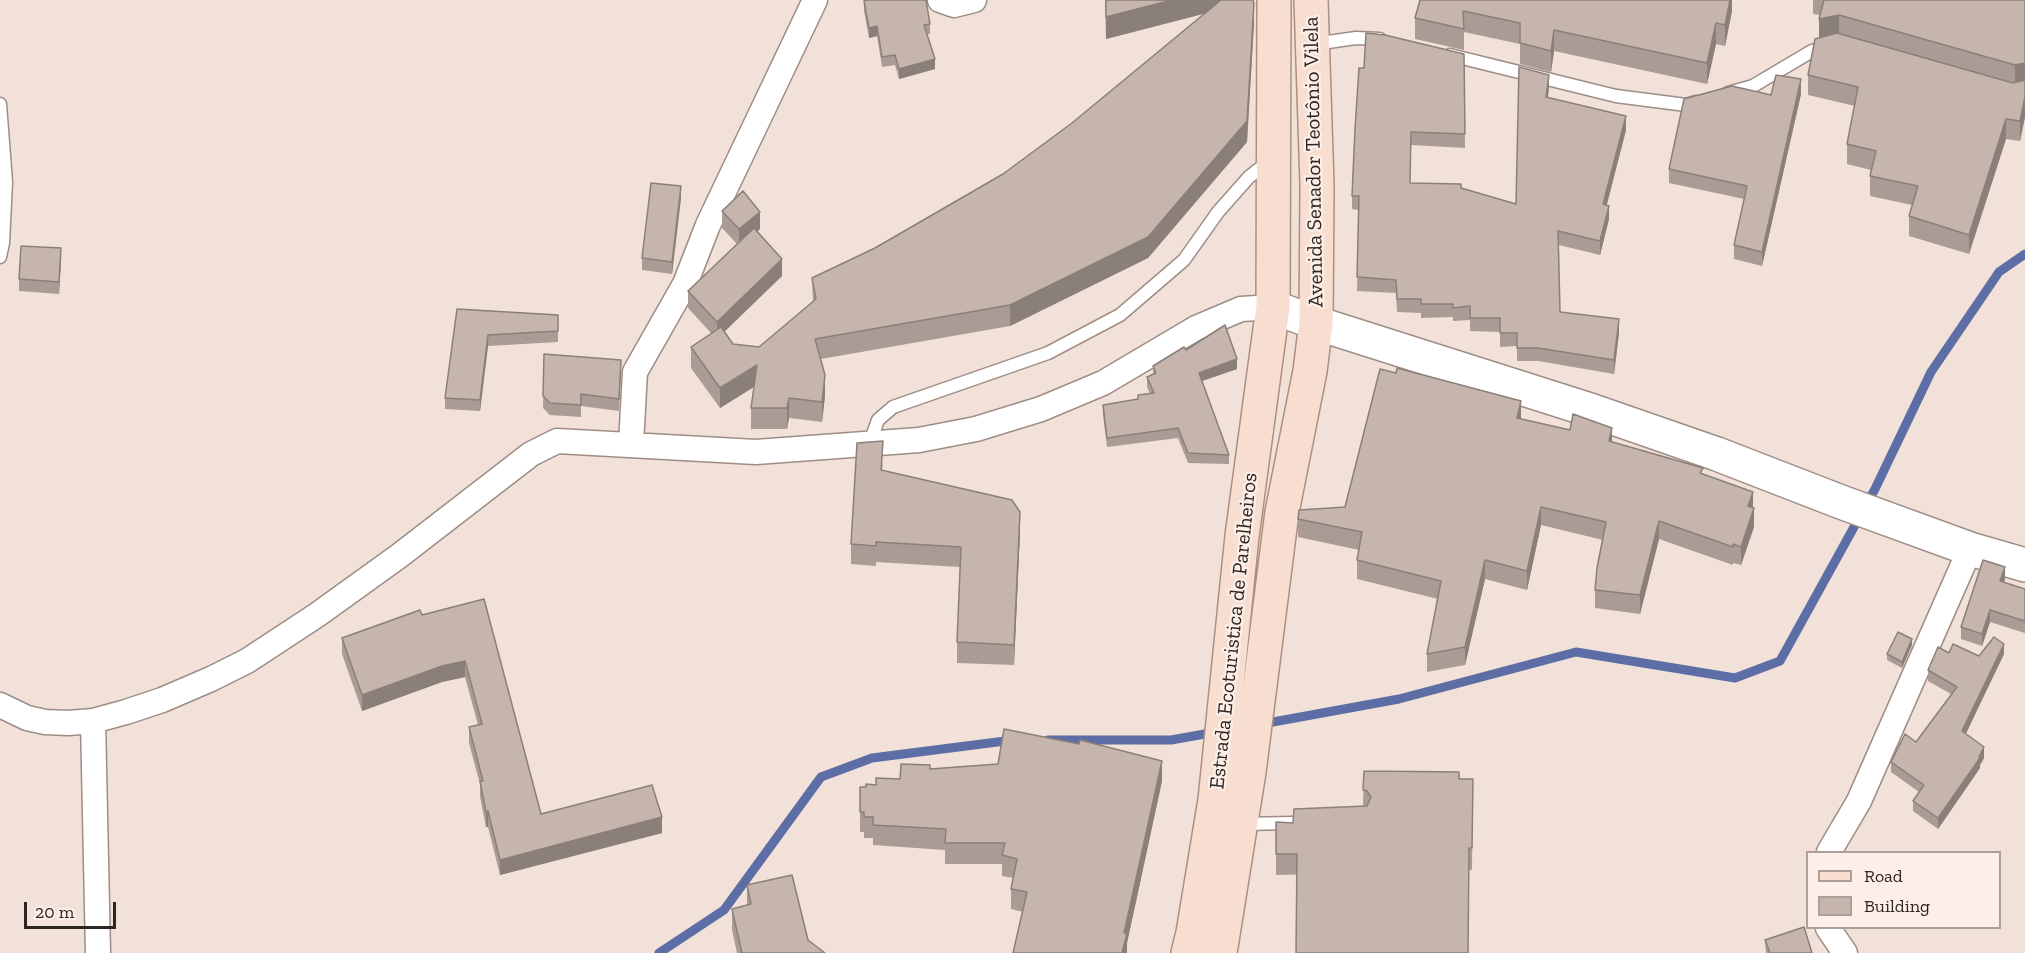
<!DOCTYPE html>
<html>
<head>
<meta charset="utf-8">
<style>
  body { margin:0 }
  #map { position:relative; width:2025px; height:953px; overflow:hidden; background:#f2e1d8; font-family:"Zilla Slab",serif }
  canvas { display:block }
  .legend { position:absolute; left:1806px; top:851px; width:195px; height:78px; box-sizing:border-box; background:#fdefe7; border:2px solid #aa9f99; margin:0; padding:8px 10px; list-style:none; font-size:18px; color:#2d2623 }
  .legend li { display:flex; align-items:center; gap:12px; height:30px }
  .legend b { width:30px; border:2px solid #aa9f99 }
  .scale { position:absolute; left:24px; top:902px; width:92px; height:27px; box-sizing:border-box; border:3px solid #2d2623; border-top:0; padding-left:8px; font-size:18px; line-height:21px; white-space:nowrap; color:#2d2623; -webkit-text-stroke:4px #fdefe7; paint-order:stroke }
</style>
</head>
<body>
<div id="map">
<canvas width="2025" height="953"></canvas>
<ul class="legend">
<li><b style="height:8px;background:#f7ded1"></b>Road</li>
<li><b style="height:16px;background:#c6b5ad"></b>Building</li>
</ul>
<div class="scale">20 m</div>
</div>
<script>
const context = document.querySelector('canvas').getContext('2d');
context.lineJoin = 'round';
function shape(rows) {
  const path = new Path2D();
  for (const r of rows) {
    path.moveTo(r[0], r[1]);
    for (let i = 2; i < r.length; i += 2) path.lineTo(r[i], r[i + 1]);
  }
  return path;
}
function trace(path, color, width, dash) {
  context.strokeStyle = color;
  context.lineWidth = width;
  context.lineCap = dash ? 'butt' : 'round';
  context.setLineDash(dash || []);
  context.stroke(path);
}
function paint(path, color) {
  context.fillStyle = color;
  context.fill(path, 'evenodd');
}
function write(font, color, halo, rows, align = 'center') {
  context.font = font + ' "Zilla Slab",serif';
  context.lineWidth = 4.5;
  context.setLineDash([]);
  context.textBaseline = 'middle';
  context.strokeStyle = halo;
  context.fillStyle = color;
  for (const [text, x, y, turn = 0] of rows) {
    context.save();
    context.translate(x, y);
    context.rotate((+turn || 0) * Math.PI / 180);
    context.textAlign = isNaN(turn) ? turn : align;
    if (halo) context.strokeText(text, 0, 0);
    context.fillText(text, 0, 0);
    context.restore();
  }
}
trace(shape([
  [1262,724,1399,699,1576,652,1735,678,1780,661,1875,489,1931,372,1999,272,2025,254],
  [1048,740,1171,740,1216,732],
  [659,953,724,910,821,777,872,758,1013,740]
]), '#5d6ea6', 9);
const service = shape([
  [1314,44,1356,38,1380,39],
  [1450,55,1616,96,1686,105,1696,102],
  [1728,93,1753,86,1812,51,1828,47],
  [0,104,6,182,3,243,0,257],
  [869,445,878,420,893,407,1048,353,1120,315,1184,260,1218,212,1249,177,1268,162],
  [1241,824,1293,823]
]);
const minor = shape([
  [940,0,954,5,974,0],
  [631,444,635,372,685,284,708,225,815,0],
  [0,705,27,718,45,722,68,723,93,721,126,712,162,700,211,679,247,661,317,615,399,556,531,454,557,441,756,452,919,440,976,429,1041,409,1103,383,1196,328,1241,309,1273,307],
  [93,721,98,953],
  [1829,852,1859,801,1970,549],
  [1828,928,1845,953]
]);
const secondary = shape([
  [1273,307,1316,323,1593,411,1717,454,1841,502,1970,549,2025,565]
]);
const primary = shape([
  [1188,953,1193,933,1215,800,1242,536,1273,307,1274,0],
  [1220,953,1249,772,1282,512,1310,371,1316,323,1317,185,1311,0]
]);
trace(service, '#9e8d85', 15);
trace(minor, '#9e8d85', 27);
trace(secondary, '#9e8d85', 36);
trace(primary, '#ad8f81', 36);
trace(service, '#fff', 12);
trace(minor, '#fff', 24);
trace(secondary, '#fff', 33);
trace(primary, '#f7ded1', 33);
paint(shape([
  [1105,0,1253,0,1254,23,1247,142,1148,258,1010,326,821,359,825,396,822,422,789,418,787,429,751,429,751,408,754,387,720,408,691,368,691,347,711,333,688,308,688,291,737,244,722,228,722,211,760,229,757,232,782,276,724,331,733,344,759,347,813,302,812,278,875,248,1003,174,1072,123,1206,13,1106,39],
  [1420,0,1732,0,1732,11,1725,46,1716,44,1707,84,1554,51,1551,72,1520,64,1520,44,1464,32,1464,50,1415,39,1415,18],
  [1813,0,2025,0,2025,117,2020,141,2006,139,1969,254,1909,236,1909,216,1912,205,1870,196,1870,176,1871,170,1847,164,1847,144,1855,106,1808,95,1808,75,1819,38,1820,15,1813,14],
  [864,1,930,24,930,34,927,34,935,69,899,79,895,65,882,67,877,36,869,38,864,11],
  [1464,54,1465,148,1411,145,1410,183,1461,188,1516,204,1549,88,1548,97,1626,130,1607,205,1609,219,1600,255,1559,245,1560,312,1619,333,1614,374,1538,361,1517,361,1517,346,1500,347,1500,332,1470,331,1470,320,1453,321,1453,317,1421,318,1421,313,1397,312,1396,293,1357,291,1359,210,1352,209,1352,196,1364,68],
  [1801,94,1762,266,1734,259,1734,245,1744,199,1669,183,1669,169,1771,95],
  [681,198,672,274,642,270,642,258],
  [61,260,59,294,19,291,19,279],
  [457,309,558,315,558,342,488,346,480,411,445,409,445,398],
  [1186,350,1237,369,1202,381,1229,455,1229,464,1188,463,1178,438,1107,447,1103,415,1103,405,1138,399,1150,394,1147,387,1147,377,1153,374,1153,366],
  [544,354,621,372,619,411,581,406,581,417,550,415,543,408],
  [1521,419,1612,442,1703,474,1753,508,1754,527,1741,565,1733,563,1733,565,1659,539,1640,614,1595,608,1595,590,1603,540,1541,525,1527,590,1485,579,1465,665,1427,672,1427,654,1438,599,1357,579,1357,560,1359,550,1298,537,1298,519,1345,507],
  [883,462,882,470,1020,532,1014,665,957,663,957,642,960,567,876,562,876,566,851,564,851,544],
  [2005,579,2004,582,2025,589,2025,633,1990,622,1982,646,1961,639,1961,627],
  [484,599,541,814,662,833,500,875,488,827,486,827,480,797,480,784,469,743,469,727,478,725,465,677,442,682,362,711,342,654,342,638,422,615],
  [1912,645,1902,668,1887,660,1887,654],
  [1949,653,1979,656,2004,654,1965,734,1984,758,1980,765,1980,768,1938,829,1913,811,1913,801,1919,792,1891,772,1891,762,1916,742,1951,694,1928,681,1928,670],
  [930,769,1162,781,1127,943,1127,953,1023,912,1011,909,1011,889,1013,878,1002,876,1002,864,945,864,945,850,873,845,873,838,864,838,864,832,860,832,860,812,866,787,900,779],
  [1364,771,1459,779,1473,779,1472,870,1276,875,1276,822,1293,823,1363,806],
  [747,885,808,940,825,953,737,953,732,930,732,909,747,905],
  [1765,940,1812,953,1766,953]
]), '#aa9c95');
paint(shape([
  [1172,0,1226,0,1226,8,1106,39,1106,17],
  [1730,0,1732,0,1732,11,1725,46,1725,25],
  [1254,3,1254,23,1247,142,1148,258,1010,326,1010,305],
  [1839,15,1839,36,1819,40,1819,19],
  [1716,23,1716,44,1707,84,1707,63],
  [877,26,877,36,869,38,869,28],
  [1554,30,1554,51,1551,72,1551,51],
  [935,59,935,69,899,79,899,69],
  [2025,63,2025,84,2015,86,2015,65],
  [1549,75,1549,88,1546,110,1546,97],
  [1801,79,1801,94,1762,266,1762,252],
  [2025,97,2025,117,2020,141,2020,121],
  [1626,116,1626,130,1603,218,1603,204],
  [2006,119,2006,139,1969,254,1969,235],
  [681,186,681,198,672,274,672,262],
  [1609,206,1609,219,1600,255,1600,241],
  [760,212,760,229,739,246,739,229],
  [61,248,61,260,59,294,59,282],
  [782,259,782,276,717,339,717,322],
  [1619,319,1619,333,1614,374,1614,360],
  [488,335,488,346,480,411,480,400],
  [1237,359,1237,369,1199,382,1199,373],
  [757,365,757,385,720,408,720,388],
  [825,375,825,396,822,422,822,402],
  [789,398,789,418,787,429,787,408],
  [1521,401,1521,419,1517,418],
  [1612,428,1612,447,1609,441],
  [1753,492,1753,510,1748,506],
  [1541,507,1541,525,1527,590,1527,571],
  [1754,508,1754,527,1741,565,1741,547],
  [1020,512,1020,532,1014,665,1014,645],
  [1659,521,1659,539,1640,614,1640,595],
  [1485,560,1485,579,1465,665,1465,647],
  [2005,567,2005,579,2000,593,2000,581],
  [1990,610,1990,622,1982,646,1982,634],
  [1912,639,1912,645,1902,668,1902,662],
  [2004,644,2004,654,1962,742,1962,731],
  [465,661,465,677,442,682,362,711,362,695,442,666],
  [1984,747,1984,758,1980,765,1980,768,1938,829,1938,818],
  [1162,761,1162,781,1127,943,1127,953,1122,953,1124,933],
  [488,811,488,827,486,827,486,812],
  [662,817,662,833,500,875,500,860]
]), '#8b7f79');
const building = shape([
  [868,0,926,0,930,24,924,25,935,59,899,69,895,55,882,57,877,26,869,28,864,1,868,0],
  [1106,0,1172,0,1106,17,1106,0],
  [1221,0,1253,0,1254,3,1247,121,1148,237,1010,305,815,339,825,375,822,402,789,398,787,408,751,408,757,365,720,388,691,347,721,327,733,344,759,347,816,299,812,278,875,248,1003,174,1072,123,1221,0],
  [1420,0,1730,0,1725,25,1716,23,1707,63,1554,30,1551,51,1520,43,1520,23,1463,11,1464,29,1415,18,1420,0],
  [1824,0,2025,0,2025,63,2015,65,1839,15,1819,19,1824,0],
  [1366,33,1385,35,1464,54,1465,134,1411,132,1410,183,1461,184,1461,188,1516,204,1519,67,1549,75,1546,97,1626,116,1603,204,1609,206,1600,241,1558,231,1560,312,1619,319,1614,360,1538,348,1517,348,1517,333,1500,333,1500,318,1470,318,1470,306,1453,308,1453,304,1421,304,1421,299,1397,299,1396,280,1357,277,1359,196,1352,196,1355,129,1359,68,1364,68,1366,33],
  [1837,33,2013,83,2025,80,2025,97,2020,121,2006,119,1969,235,1909,216,1918,186,1870,176,1876,151,1847,144,1858,87,1808,75,1815,39,1837,33],
  [1776,75,1801,79,1762,252,1734,245,1747,186,1669,169,1684,99,1732,86,1771,95,1776,75],
  [651,183,681,186,672,262,642,258,651,183],
  [743,191,760,212,739,229,722,211,743,191],
  [754,228,782,259,717,322,688,291,754,228],
  [21,246,61,248,59,282,19,279,21,246],
  [457,309,558,315,558,331,488,335,480,400,445,398,457,309],
  [1225,325,1237,359,1199,373,1229,455,1188,453,1178,428,1107,438,1103,405,1138,399,1138,395,1154,393,1147,377,1156,373,1153,366,1184,347,1186,350,1225,325],
  [544,354,621,360,619,399,581,394,581,405,550,403,543,396,544,354],
  [1397,368,1521,401,1517,418,1570,430,1573,414,1612,428,1609,441,1703,468,1700,473,1753,492,1748,506,1754,508,1741,547,1733,544,1733,547,1659,521,1640,595,1595,590,1597,568,1606,522,1541,507,1527,571,1485,560,1465,647,1427,654,1441,581,1357,560,1362,532,1298,519,1299,510,1345,507,1380,369,1396,373,1397,368],
  [883,441,881,470,1012,500,1020,512,1014,645,957,642,961,547,876,542,876,546,851,544,857,443,883,441],
  [1983,560,2005,567,2000,581,2025,589,2025,621,1990,610,1982,634,1961,627,1983,560],
  [484,599,541,814,652,785,662,817,500,860,488,811,486,812,480,781,483,781,469,727,482,724,465,661,442,666,362,695,342,638,420,610,422,615,484,599],
  [1898,632,1912,639,1902,662,1887,654,1898,632],
  [1994,637,2004,644,1962,731,1984,747,1979,757,1980,758,1938,818,1913,801,1924,785,1891,762,1905,734,1916,742,1957,687,1928,670,1938,647,1949,653,1953,644,1979,656,1994,637],
  [1004,729,1079,744,1080,740,1162,761,1124,933,1127,933,1122,953,1013,953,1027,892,1011,889,1017,859,1002,855,1005,843,945,843,946,829,873,825,873,817,864,817,864,812,860,812,860,787,866,787,866,784,876,785,876,778,900,779,901,764,930,765,930,769,998,764,1004,729],
  [1364,771,1459,772,1459,779,1473,779,1472,848,1469,848,1468,953,1296,953,1297,854,1276,854,1276,822,1293,823,1294,809,1367,806,1371,797,1367,791,1363,790,1364,771],
  [792,875,808,940,825,953,742,953,732,909,751,904,747,885,792,875],
  [1804,927,1812,953,1770,953,1765,940,1804,927]
]);
paint(building, '#c6b5ad');
trace(building, '#8b7f79', 1.5);
write('21px', '#2d2623', '#fdefe7', [
  ["Avenida Senador Teotônio Vilela",1314,162,-91],
  ["Estrada Ecoturistica de Parelheiros",1234,631,-84]
]);
</script>
</body>
</html>
